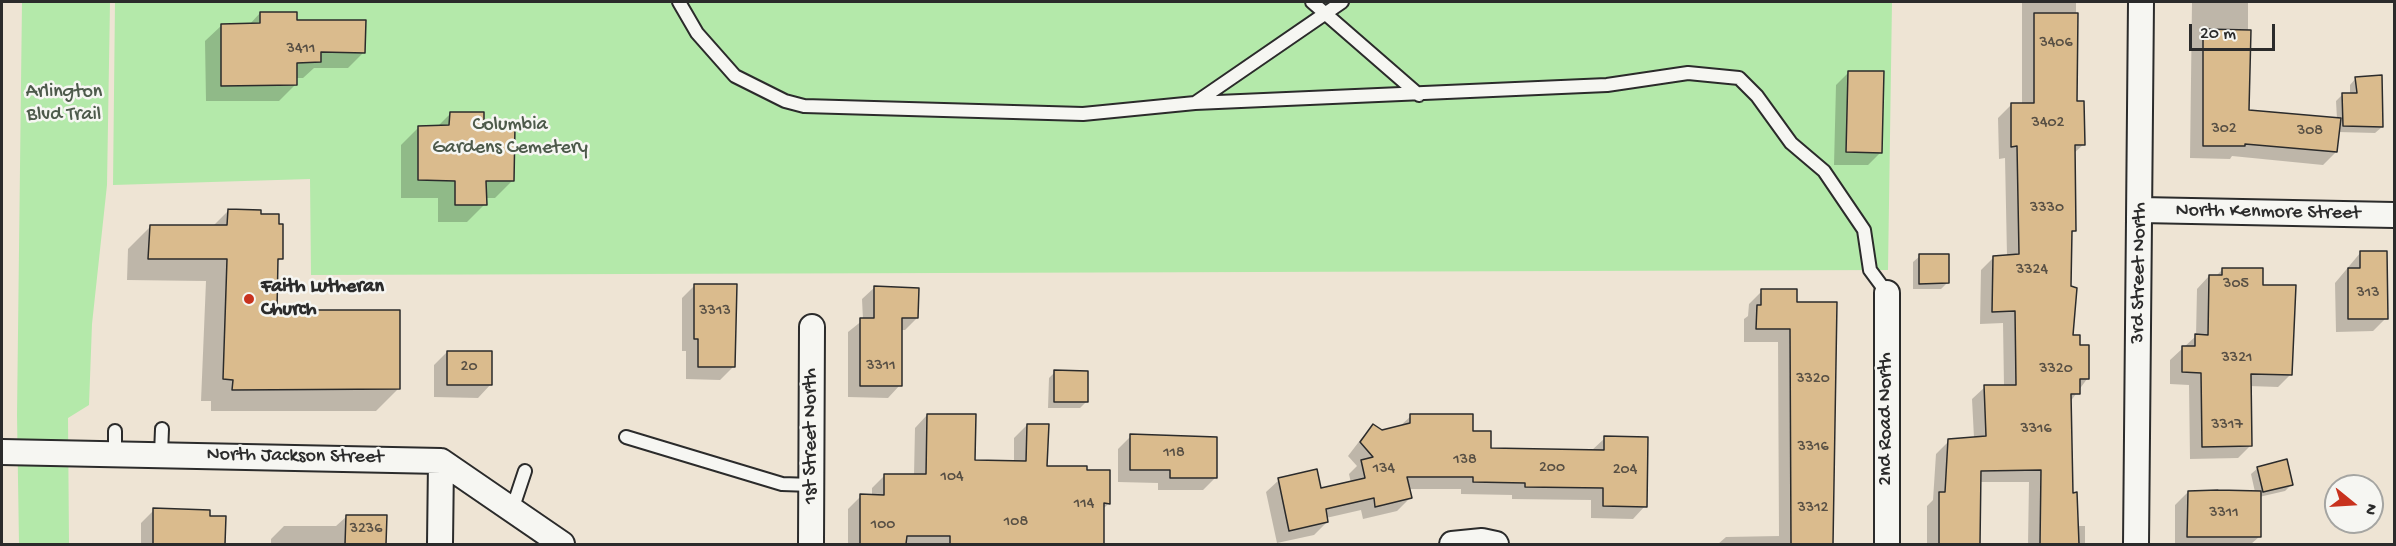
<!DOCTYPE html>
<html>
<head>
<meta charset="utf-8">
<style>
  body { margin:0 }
  #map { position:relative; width:2396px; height:546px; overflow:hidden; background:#eee4d4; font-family:"Gochi Hand",sans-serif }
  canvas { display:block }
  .frame { position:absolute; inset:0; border:3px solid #2b2b2b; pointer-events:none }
  .north { position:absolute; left:2324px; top:474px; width:60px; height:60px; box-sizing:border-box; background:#f6f6f2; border:2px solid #a5a5a2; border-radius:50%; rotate:108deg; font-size:16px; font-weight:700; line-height:24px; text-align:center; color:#2b2b2b }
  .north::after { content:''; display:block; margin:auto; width:21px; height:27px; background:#c8321e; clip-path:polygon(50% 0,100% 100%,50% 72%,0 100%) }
  .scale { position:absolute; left:2189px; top:24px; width:86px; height:27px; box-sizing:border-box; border:3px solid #2b2b2b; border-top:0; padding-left:8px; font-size:18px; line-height:21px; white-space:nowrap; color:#2b2b2b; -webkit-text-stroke:4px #f6f6f2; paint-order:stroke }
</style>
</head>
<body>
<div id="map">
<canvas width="2396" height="546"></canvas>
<div class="frame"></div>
<div class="north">N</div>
<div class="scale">20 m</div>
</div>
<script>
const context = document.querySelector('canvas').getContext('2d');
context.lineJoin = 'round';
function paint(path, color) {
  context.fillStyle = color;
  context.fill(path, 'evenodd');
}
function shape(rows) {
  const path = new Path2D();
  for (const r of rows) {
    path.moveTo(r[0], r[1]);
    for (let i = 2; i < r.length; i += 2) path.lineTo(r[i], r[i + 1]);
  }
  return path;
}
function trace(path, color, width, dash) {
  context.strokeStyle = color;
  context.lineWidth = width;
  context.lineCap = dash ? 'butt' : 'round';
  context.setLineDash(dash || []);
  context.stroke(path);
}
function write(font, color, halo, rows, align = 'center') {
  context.font = font + ' "Gochi Hand",sans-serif';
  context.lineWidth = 5;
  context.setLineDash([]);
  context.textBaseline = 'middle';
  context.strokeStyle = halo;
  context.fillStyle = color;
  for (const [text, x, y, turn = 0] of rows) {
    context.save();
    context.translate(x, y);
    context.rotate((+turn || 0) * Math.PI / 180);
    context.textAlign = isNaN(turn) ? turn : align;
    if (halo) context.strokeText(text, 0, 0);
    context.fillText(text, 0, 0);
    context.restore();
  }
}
paint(shape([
  [22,2,110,2,107,185,92,324,89,405,68,418,69,544,19,544,17,415],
  [115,2,1892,2,1888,270,311,275,310,179,113,185]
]), '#b4e9aa');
paint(shape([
  [2022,2,2076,2,2076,103,2084,144,2073,154,2075,230,2071,234,2069,287,2072,336,2079,347,2087,379,2070,402,2072,494,2077,526,2085,526,2085,544,2028,544,2029,482,1980,482,1979,544,1927,544,1927,506,1933,500,1936,454,1949,441,1974,438,1972,399,1985,387,2004,386,2003,323,1980,324,1981,270,1994,257,2007,256,2005,158,1999,159,1998,118,2011,105,2022,105],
  [2192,2,2248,2,2248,111,2337,119,2336,101,2343,94,2350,94,2350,85,2356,78,2382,127,2375,133,2338,132,2336,152,2323,165,2232,156,2230,159,2190,158],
  [260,13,295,21,364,52,348,68,314,68,303,78,296,78,296,84,279,101,206,101,205,41,222,25,249,25],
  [1849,72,1881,152,1868,165,1834,165,1836,85],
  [450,114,482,127,513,180,495,198,485,198,485,204,467,222,438,222,438,198,401,198,401,145,419,127,437,127],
  [228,211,281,258,276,263,276,311,398,389,376,411,211,411,211,401,201,401,206,281,127,280,128,249,150,227,213,226],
  [2361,252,2386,318,2373,331,2336,332,2335,283],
  [1920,256,1947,283,1941,289,1913,289,1913,262],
  [2223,269,2262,286,2291,374,2278,387,2249,386,2250,446,2238,458,2190,459,2189,385,2170,384,2170,360,2196,336,2197,289,2209,276,2216,276],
  [695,285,733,367,720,380,686,379,686,351,682,351,682,298],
  [875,287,917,318,905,330,900,330,900,385,888,398,848,397,848,332,863,320,862,299],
  [1762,291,1795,303,1835,303,1832,544,1718,544,1726,537,1779,536,1778,342,1744,342,1744,319,1748,316,1749,304],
  [447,352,491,384,478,398,434,397,434,365],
  [1055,372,1086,402,1080,408,1048,408,1049,378],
  [927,415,974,462,1014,462,1014,438,1027,425,1046,467,1086,472,1109,503,1103,509,1103,544,848,544,848,509,861,496,872,496,872,488,885,475,914,475,915,428],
  [1411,416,1472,432,1490,450,1591,451,1605,438,1645,506,1633,519,1591,518,1591,500,1512,499,1512,495,1461,494,1461,489,1408,489,1410,498,1397,511,1363,519,1361,510,1326,518,1327,522,1314,535,1277,543,1266,492,1279,480,1320,490,1351,483,1349,474,1357,466,1348,456,1361,439,1373,426,1382,431,1399,427],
  [1131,436,1216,477,1203,490,1158,490,1158,483,1118,482,1118,449],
  [2258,468,2292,484,2285,491,2259,497,2259,537,2251,544,2175,544,2175,505,2188,492,2255,492,2251,474],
  [154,510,224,518,224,544,141,544,141,523],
  [346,517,385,517,385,544,271,544,271,539,284,526,336,526]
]), '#0003');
const building = shape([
  [260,12,297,12,297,20,366,20,365,53,321,52,321,62,297,63,297,85,221,86,221,24,260,23,260,12],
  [2034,13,2078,13,2077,101,2084,101,2085,145,2075,145,2076,231,2072,231,2071,286,2077,288,2073,335,2080,335,2080,345,2089,345,2089,379,2080,379,2080,394,2071,394,2073,493,2077,492,2079,544,2040,544,2041,470,1981,471,1980,544,1939,544,1939,492,1945,492,1948,439,1986,436,1984,385,2016,385,2015,311,1992,312,1993,256,2019,254,2017,146,2011,147,2011,103,2034,103,2034,13],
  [2203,29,2251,30,2249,110,2341,118,2337,152,2245,144,2245,146,2203,146,2203,29],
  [1848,71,1884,71,1882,153,1846,152,1848,71],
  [2382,75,2383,127,2343,126,2342,93,2357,93,2355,77,2382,75],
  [450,112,484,112,484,126,515,126,514,181,486,181,487,205,455,205,455,181,418,180,418,126,449,125,450,112],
  [228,209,261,210,261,214,279,214,279,224,283,224,283,259,278,259,277,310,400,310,400,389,232,390,233,380,223,379,227,259,148,259,150,225,227,225,228,209],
  [2360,251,2387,251,2388,319,2348,319,2348,268,2360,268,2360,251],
  [1919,254,1949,254,1949,283,1919,284,1919,254],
  [2222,268,2263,268,2263,285,2296,285,2292,375,2251,374,2252,446,2202,447,2201,373,2182,372,2182,346,2195,346,2195,334,2208,335,2209,275,2222,275,2222,268],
  [694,284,737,284,735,367,698,367,698,339,694,339,694,284],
  [874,286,919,288,918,318,902,318,902,386,860,386,860,318,874,318,874,286],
  [1761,289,1797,289,1797,302,1837,302,1833,544,1791,544,1790,329,1756,329,1757,305,1761,305,1761,289],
  [447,351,492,351,492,385,447,385,447,351],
  [1054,370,1088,371,1088,402,1054,402,1054,370],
  [927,414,976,414,975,460,1026,461,1027,424,1049,424,1047,466,1087,466,1087,470,1110,470,1110,504,1104,503,1104,544,950,544,950,536,907,536,906,544,860,544,860,494,884,495,884,474,926,474,927,414],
  [1410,414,1473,414,1473,431,1491,431,1491,448,1604,450,1604,436,1648,437,1647,507,1603,506,1603,488,1525,487,1525,483,1473,482,1473,477,1407,477,1412,498,1375,507,1374,498,1326,509,1328,522,1289,531,1278,478,1317,469,1321,488,1365,478,1361,460,1373,457,1360,442,1373,424,1382,430,1410,423,1410,414],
  [1130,434,1217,437,1217,478,1170,478,1170,470,1130,470,1130,434],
  [2287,459,2293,485,2263,492,2257,467,2287,459],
  [2218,490,2261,491,2261,537,2187,537,2188,491,2218,490],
  [153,508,210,510,210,516,226,516,225,544,153,544,153,508],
  [346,515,387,515,386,544,345,544,346,515]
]);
paint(building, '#dabb8d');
trace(building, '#2b2b2b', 1.5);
const service = shape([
  [679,2,697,33,735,76,785,101,804,106,1083,114,1195,103,1342,2],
  [1312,2,1419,95],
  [1195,103,1607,85,1688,73,1739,78,1757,96,1791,143,1824,171,1864,230,1870,270,1887,293],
  [115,431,115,453],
  [626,437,782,484,812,485],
  [161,454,162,429],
  [512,510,525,471]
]);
const minor = shape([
  [2141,210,2394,215],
  [2,452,441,461,562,544],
  [440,544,441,461],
  [811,544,812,327],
  [1452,544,1482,541,1496,544],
  [1887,544,1887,293],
  [2136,544,2141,2]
]);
trace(service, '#2b2b2b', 16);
trace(minor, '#2b2b2b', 28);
trace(service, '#f6f6f2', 12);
trace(minor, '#f6f6f2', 24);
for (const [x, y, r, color] of [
  [249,299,6,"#c8321e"]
]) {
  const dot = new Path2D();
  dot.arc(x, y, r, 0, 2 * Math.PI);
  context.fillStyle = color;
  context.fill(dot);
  trace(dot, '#f6f6f2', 2);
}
write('16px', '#574f44', null, [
  ["3406",2056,44],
  ["3411",301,50],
  ["3402",2048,124],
  ["302",2224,130],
  ["308",2310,132],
  ["3330",2047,209],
  ["3324",2032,271],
  ["305",2236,285],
  ["313",2368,294],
  ["3313",715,312],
  ["3321",2237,359],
  ["3311",881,367],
  ["20",469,368],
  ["3320",2056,370],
  ["3320",1813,380],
  ["3317",2227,426],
  ["3316",2036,430],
  ["3316",1813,448],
  ["118",1174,454],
  ["138",1465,461],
  ["200",1552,469],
  ["134",1384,470],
  ["204",1625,471],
  ["104",952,478],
  ["114",1084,505],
  ["3312",1813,509],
  ["3311",2224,514],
  ["108",1016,523],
  ["100",883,526],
  ["3236",366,530]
]);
write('20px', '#4d5a4b', '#f6f6f2', [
  ["Arlington",64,93],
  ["Blvd Trail",64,116],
  ["Columbia",510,126],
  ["Gardens Cemetery",510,149]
]);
write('20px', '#2b2b2b', '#f6f6f2', [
  ["North Kenmore Street",2268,213,1],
  ["3rd Street North",2140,273,-89],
  ["2nd Road North",1887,419,-90],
  ["1st Street North",812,436,-90],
  ["North Jackson Street",295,457,1]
]);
write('bold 20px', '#2b2b2b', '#f6f6f2', [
  ["Faith Lutheran",261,288],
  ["Church",261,311]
], 'left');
</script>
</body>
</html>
